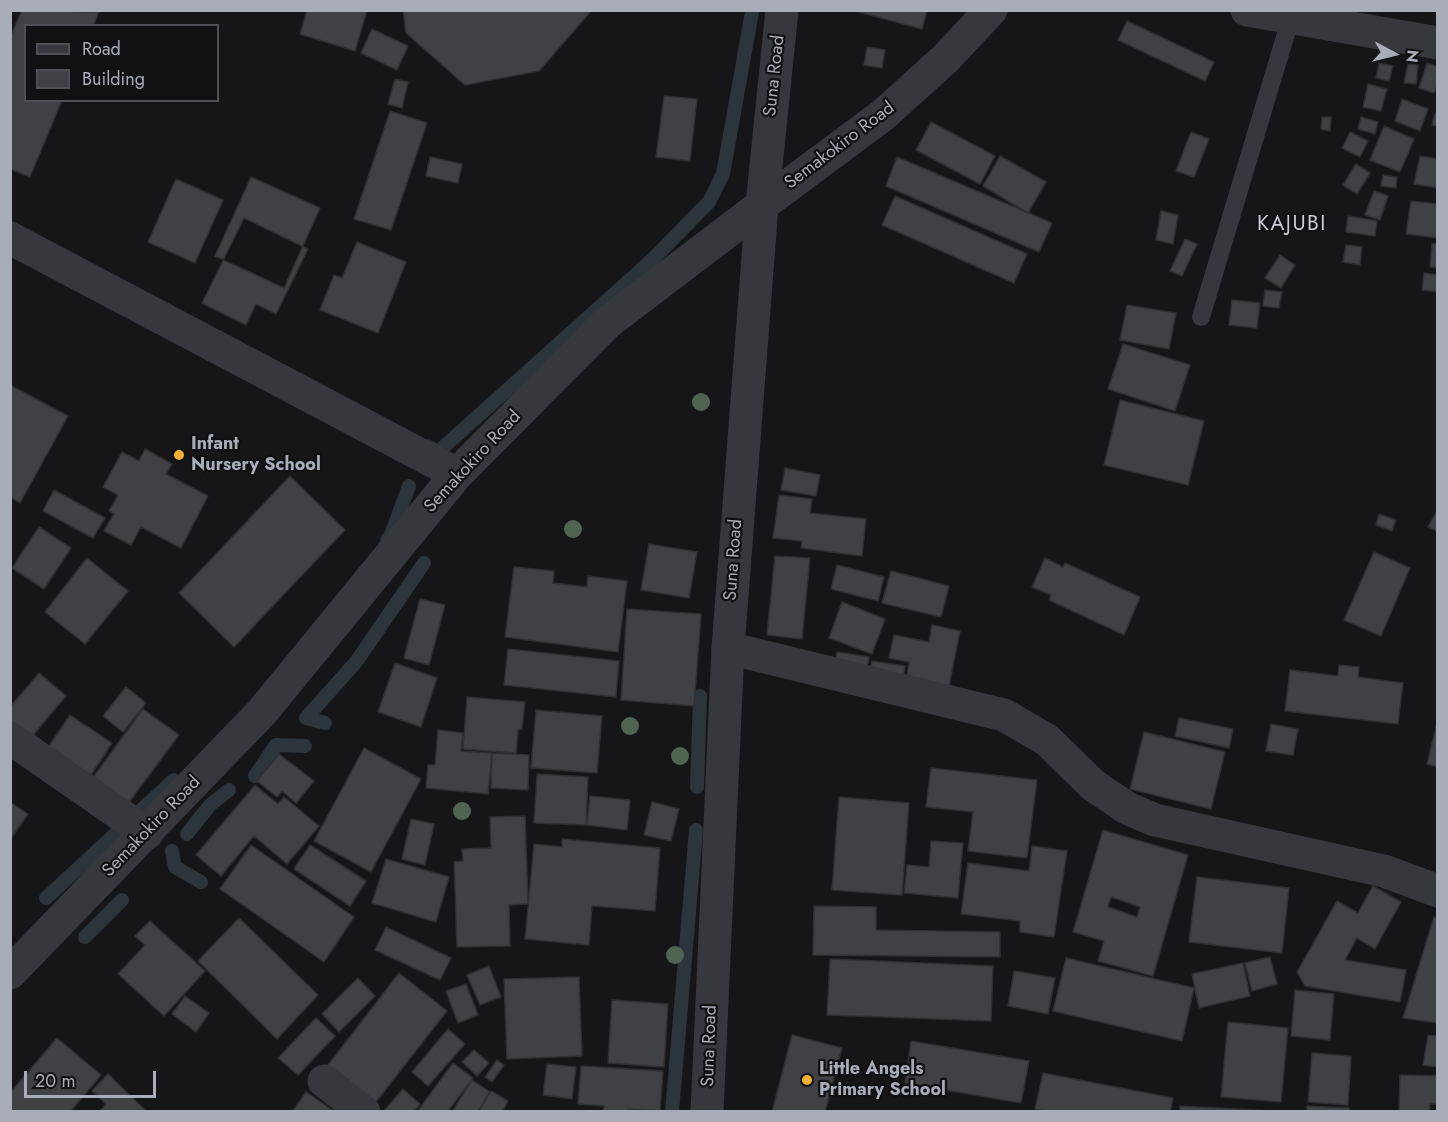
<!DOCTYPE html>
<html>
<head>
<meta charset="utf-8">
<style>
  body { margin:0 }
  #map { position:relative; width:1448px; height:1122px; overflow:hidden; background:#161618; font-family:Jost,sans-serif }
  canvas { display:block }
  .frame { position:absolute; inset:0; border:12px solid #a8adb8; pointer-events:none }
  .legend { position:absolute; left:24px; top:24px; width:195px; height:78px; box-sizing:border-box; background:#111113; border:2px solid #4d4f55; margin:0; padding:8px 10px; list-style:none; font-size:18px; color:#a8adb8 }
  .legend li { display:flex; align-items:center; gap:12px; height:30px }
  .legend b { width:30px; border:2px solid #4d4f55 }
  .north { position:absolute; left:1364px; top:24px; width:60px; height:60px; -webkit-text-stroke:4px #111113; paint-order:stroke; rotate:97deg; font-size:16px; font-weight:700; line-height:24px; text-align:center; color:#a8adb8 }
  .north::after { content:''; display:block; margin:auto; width:21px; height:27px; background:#a8adb8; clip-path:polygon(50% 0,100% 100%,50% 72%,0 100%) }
  .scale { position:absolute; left:24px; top:1071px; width:132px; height:27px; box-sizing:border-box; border:3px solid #a8adb8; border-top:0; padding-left:8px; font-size:18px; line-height:21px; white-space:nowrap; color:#a8adb8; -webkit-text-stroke:4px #111113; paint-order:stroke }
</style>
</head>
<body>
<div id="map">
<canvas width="1448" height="1122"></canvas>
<div class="frame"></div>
<ul class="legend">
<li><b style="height:8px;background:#37383d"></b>Road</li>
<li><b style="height:16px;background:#404145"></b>Building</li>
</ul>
<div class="north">N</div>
<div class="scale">20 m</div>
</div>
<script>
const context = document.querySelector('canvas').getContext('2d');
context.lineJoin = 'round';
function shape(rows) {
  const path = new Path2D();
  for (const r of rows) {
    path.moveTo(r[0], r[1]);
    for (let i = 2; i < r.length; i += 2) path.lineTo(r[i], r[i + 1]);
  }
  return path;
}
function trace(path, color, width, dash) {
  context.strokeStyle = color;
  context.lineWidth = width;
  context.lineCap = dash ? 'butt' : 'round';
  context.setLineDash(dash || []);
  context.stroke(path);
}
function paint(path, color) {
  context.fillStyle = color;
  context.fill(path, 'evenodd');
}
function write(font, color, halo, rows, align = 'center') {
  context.font = font + ' Jost,sans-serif';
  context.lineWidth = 4.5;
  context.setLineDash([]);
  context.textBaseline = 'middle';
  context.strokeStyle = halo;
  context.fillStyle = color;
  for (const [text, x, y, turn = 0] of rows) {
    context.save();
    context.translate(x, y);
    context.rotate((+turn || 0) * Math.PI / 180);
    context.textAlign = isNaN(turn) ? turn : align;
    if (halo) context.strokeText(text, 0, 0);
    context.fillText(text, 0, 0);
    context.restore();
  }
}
trace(shape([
  [427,446,438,452,652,260,709,202,723,174,752,12],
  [387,540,391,535,409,486],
  [325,723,306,718,356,662,424,563],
  [255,776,276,745,305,746],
  [697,787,700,696],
  [187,834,210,805,229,790],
  [172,851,175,867,201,882],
  [46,898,174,780],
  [85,937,122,900],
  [672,1112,696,830]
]), '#2c353c', 14);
const building = shape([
  [22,10,99,12,93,26,26,26,26,100,62,100,30,177,10,169,10,38,22,10],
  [307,10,367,10,355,51,300,34,307,10],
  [403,10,592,10,539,71,465,85,406,33,403,10],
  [859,10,927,10,922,29,859,12,859,10],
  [1127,21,1214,62,1205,81,1118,40,1127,21],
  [372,29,408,46,397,70,361,53,372,29],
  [867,47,885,50,882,68,864,65,867,47],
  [1379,63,1393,66,1389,81,1376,78,1379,63],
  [1427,63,1438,67,1438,83,1434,93,1419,88,1427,63],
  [1408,64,1418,65,1416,84,1404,83,1408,64],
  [395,79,408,82,402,108,388,104,395,79],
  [1368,84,1387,89,1381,111,1363,107,1368,84],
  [664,96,697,99,690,161,656,157,664,96],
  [1402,99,1428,109,1420,131,1395,121,1402,99],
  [390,111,427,123,391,230,354,219,390,111],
  [1435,113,1438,114,1438,126,1432,125,1435,113],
  [1322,117,1331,117,1330,131,1321,129,1322,117],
  [1361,117,1378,122,1375,134,1358,129,1361,117],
  [931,122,995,156,980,184,916,150,931,122],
  [1384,126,1414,139,1400,172,1370,160,1384,126],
  [1191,132,1209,139,1194,177,1176,171,1191,132],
  [1350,132,1368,141,1360,157,1342,148,1350,132],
  [1000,156,1046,182,1028,213,983,186,1000,156],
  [1420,156,1438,159,1438,188,1414,184,1420,156],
  [430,157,462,164,458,183,426,176,430,157],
  [897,157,1052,223,1039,252,886,186,897,157],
  [1356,164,1370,173,1357,194,1343,185,1356,164],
  [1383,175,1397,177,1396,188,1381,186,1383,175],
  [251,177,320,208,284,288,215,256,251,177],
  [176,179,223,200,195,263,148,242,176,179],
  [1374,191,1388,196,1380,220,1365,215,1374,191],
  [895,196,1027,254,1014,283,882,225,895,196],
  [1411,201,1438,204,1438,238,1406,234,1411,201],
  [1161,211,1178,215,1173,244,1156,240,1161,211],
  [1348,216,1377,221,1375,236,1346,232,1348,216],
  [244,218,308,249,276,314,256,304,246,325,202,303,244,218],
  [1185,239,1197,244,1182,276,1170,271,1185,239],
  [357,242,406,262,378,333,320,310,334,275,342,278,357,242],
  [1432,244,1438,244,1438,268,1430,267,1432,244],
  [1346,245,1362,247,1360,265,1343,262,1346,245],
  [1280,255,1295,265,1281,288,1265,278,1280,255],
  [1424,273,1438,275,1438,292,1422,290,1424,273],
  [1265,290,1282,292,1279,308,1263,306,1265,290],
  [1232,300,1260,303,1257,328,1229,325,1232,300],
  [1127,305,1176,313,1169,349,1120,340,1127,305],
  [1123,344,1190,365,1175,411,1108,389,1123,344],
  [10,385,68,416,20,503,10,497,10,385],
  [1120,400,1204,421,1188,485,1104,465,1120,400],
  [145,449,172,464,166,474,208,496,181,548,141,527,131,545,104,531,114,514,109,511,118,495,103,487,122,452,139,461,145,449],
  [785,468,820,475,816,496,781,490,785,468],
  [290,476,345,530,234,647,179,593,290,476],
  [54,490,105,518,93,538,43,511,54,490],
  [779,495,812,499,810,513,866,519,862,556,801,548,802,541,773,538,779,495],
  [1438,509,1438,532,1428,527,1438,509],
  [1379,514,1396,520,1392,531,1376,525,1379,514],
  [39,527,71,548,44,589,12,568,39,527],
  [649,544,697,552,689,598,641,590,649,544],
  [1374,552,1410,568,1381,636,1344,620,1374,552],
  [775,556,810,558,802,639,767,635,775,556],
  [87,558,128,591,85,644,45,612,87,558],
  [1045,558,1063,567,1065,563,1140,597,1124,635,1049,600,1051,595,1032,587,1045,558],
  [837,565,884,577,878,601,831,589,837,565],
  [514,567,554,571,553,583,587,587,588,576,627,581,618,652,505,637,514,567],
  [891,571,949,586,941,617,882,603,891,571],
  [420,599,445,605,429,665,404,658,420,599],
  [842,602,885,619,872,654,829,638,842,602],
  [627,609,701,614,694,706,621,700,627,609],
  [932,625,960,631,948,691,906,683,909,662,889,658,894,635,929,642,932,625],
  [508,649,619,661,616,697,504,685,508,649],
  [837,652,869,657,866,675,834,670,837,652],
  [872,661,905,666,902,685,869,680,872,661],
  [395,663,437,678,421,727,378,712,395,663],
  [1339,665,1359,667,1358,677,1403,683,1398,724,1285,711,1290,670,1338,676,1339,665],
  [39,673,66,696,29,740,10,724,10,707,39,673],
  [126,687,146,703,123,732,103,716,126,687],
  [467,697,525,702,522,729,518,730,516,753,463,749,467,697],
  [143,709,179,735,124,809,89,783,143,709],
  [536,710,602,716,597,773,531,768,536,710],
  [70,715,112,743,89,778,47,749,70,715],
  [1179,718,1233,729,1229,748,1175,736,1179,718],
  [1438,719,1438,767,1427,764,1438,719],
  [1271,724,1298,729,1293,755,1266,751,1271,724],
  [438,730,463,733,461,751,492,753,488,794,426,788,428,765,435,765,438,730],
  [1144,732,1225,752,1211,809,1130,789,1144,732],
  [364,748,421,779,371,872,314,841,364,748],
  [492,753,529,755,528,790,491,788,492,753],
  [279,754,314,781,296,803,282,791,277,797,257,781,279,754],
  [931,768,1037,780,1027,858,968,851,973,812,926,807,931,768],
  [537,774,588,777,586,825,534,823,537,774],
  [255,785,278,804,284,797,319,826,287,864,254,836,221,876,196,855,255,785],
  [590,796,630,800,627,830,587,825,590,796],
  [839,797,909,803,902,895,832,890,839,797],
  [10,802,28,814,10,840,10,802],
  [652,802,679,809,671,841,644,835,652,802],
  [525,816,528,904,509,905,510,946,457,947,454,862,463,861,462,849,491,848,490,817,525,816],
  [411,819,434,824,425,865,402,859,411,819],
  [1103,830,1188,855,1153,976,1098,961,1104,941,1073,932,1103,830],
  [1111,897,1140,907,1137,917,1108,907,1111,897],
  [562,839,660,848,655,911,592,906,589,945,525,939,534,844,562,847,562,839],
  [931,841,963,843,958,898,904,893,907,865,929,867,931,841],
  [251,845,354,917,324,962,220,889,251,845],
  [310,845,366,881,350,906,294,869,310,845],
  [1032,846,1067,851,1054,937,1020,932,1020,921,961,914,968,863,1029,871,1032,846],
  [386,859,449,877,436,922,372,903,386,859],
  [1197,877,1289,888,1282,953,1189,942,1197,877],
  [1373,886,1401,902,1375,949,1357,938,1345,960,1406,970,1400,1002,1305,986,1297,972,1337,901,1358,913,1373,886],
  [814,906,876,907,876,930,1000,932,1000,957,813,955,814,906],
  [1434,917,1438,918,1438,1023,1403,1018,1434,917],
  [239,918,318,995,277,1039,198,961,239,918],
  [150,921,205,971,164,1016,118,974,145,945,135,936,150,921],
  [386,927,451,958,440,980,375,950,386,927],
  [1270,957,1277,984,1252,991,1245,963,1270,957],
  [1066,958,1194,988,1182,1041,1053,1011,1066,958],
  [830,959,993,966,991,1021,827,1015,830,959],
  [1243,963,1250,996,1199,1008,1192,974,1243,963],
  [489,966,501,997,480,1005,467,975,489,966],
  [1014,971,1055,978,1048,1014,1008,1006,1014,971],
  [399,973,447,1011,372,1107,325,1069,399,973],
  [579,977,582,1056,507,1059,504,979,579,977],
  [358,978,375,996,339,1032,322,1014,358,978],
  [466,984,478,1015,458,1023,446,991,466,984],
  [1295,990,1334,994,1330,1040,1291,1036,1295,990],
  [185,996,209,1013,196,1032,172,1014,185,996],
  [612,1000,668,1004,664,1067,608,1063,612,1000],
  [316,1018,335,1036,298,1075,278,1058,316,1018],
  [1228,1022,1288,1028,1281,1102,1221,1097,1228,1022],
  [448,1029,465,1044,428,1086,412,1072,448,1029],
  [792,1035,842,1048,825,1112,772,1112,792,1035],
  [1428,1035,1438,1036,1438,1067,1423,1065,1428,1035],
  [57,1038,101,1075,70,1112,10,1112,10,1093,57,1038],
  [911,1041,1029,1061,1021,1103,905,1083,911,1041],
  [474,1050,489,1063,477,1076,462,1062,474,1050],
  [1312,1053,1351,1056,1348,1105,1308,1102,1312,1053],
  [497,1060,504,1065,492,1082,485,1077,497,1060],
  [453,1063,473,1078,447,1112,417,1112,453,1063],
  [547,1064,576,1067,572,1099,543,1095,547,1064],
  [581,1066,663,1071,660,1111,628,1109,628,1112,603,1112,604,1106,578,1104,581,1066],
  [1043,1073,1173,1098,1170,1112,1049,1112,1035,1109,1043,1073],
  [108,1074,146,1111,146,1112,99,1112,106,1104,92,1091,108,1074],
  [1400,1075,1438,1076,1438,1104,1430,1104,1429,1112,1399,1112,1400,1075],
  [472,1080,490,1092,478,1112,452,1112,472,1080],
  [403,1089,420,1104,414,1112,383,1112,403,1089],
  [491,1091,508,1101,502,1112,478,1112,491,1091],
  [306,1092,335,1112,292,1112,306,1092],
  [1180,1106,1272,1111,1180,1112,1180,1106],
  [1307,1106,1349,1108,1349,1112,1307,1112,1307,1106]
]);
paint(building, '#404145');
trace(building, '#303034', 1.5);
trace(shape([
  [1201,317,1291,17]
]), '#37383d', 18);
trace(shape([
  [1247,10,1438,43],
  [762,205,883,115,945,59,991,10],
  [10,238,457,474],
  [728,648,1004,715,1047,740,1093,785,1127,808,1155,820,1384,871,1438,891],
  [10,738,147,833],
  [324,1081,364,1112]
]), '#37383d', 33);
trace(shape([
  [10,973,262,712,457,474,607,323,762,205],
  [707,1112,728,648,762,205,782,10]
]), '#37383d', 33);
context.fillStyle = '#506452';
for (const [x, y] of [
  [701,402],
  [573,529],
  [630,726],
  [680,756],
  [462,811],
  [675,955]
]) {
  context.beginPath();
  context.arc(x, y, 9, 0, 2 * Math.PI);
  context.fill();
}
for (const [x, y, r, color] of [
  [179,455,6,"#f2b134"],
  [807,1080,6,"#f2b134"]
]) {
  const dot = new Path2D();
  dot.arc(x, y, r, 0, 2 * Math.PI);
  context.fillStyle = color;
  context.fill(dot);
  trace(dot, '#111113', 2);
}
write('18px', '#a8adb8', '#111113', [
  ["Suna Road",775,76,-84],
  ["Semakokiro Road",840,146,-37],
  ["Semakokiro Road",473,462,-47],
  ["Suna Road",734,560,-86],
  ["Semakokiro Road",152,827,-46],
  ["Suna Road",710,1046,-88]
]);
write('bold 18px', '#a8adb8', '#111113', [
  ["Infant",191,445],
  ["Nursery School",191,466],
  ["Little Angels",819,1070],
  ["Primary School",819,1091]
], 'left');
context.letterSpacing = '1.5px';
write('21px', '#c9ccd4', '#111113', [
  ["KAJUBI",1292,225]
]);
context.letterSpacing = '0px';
</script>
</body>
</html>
